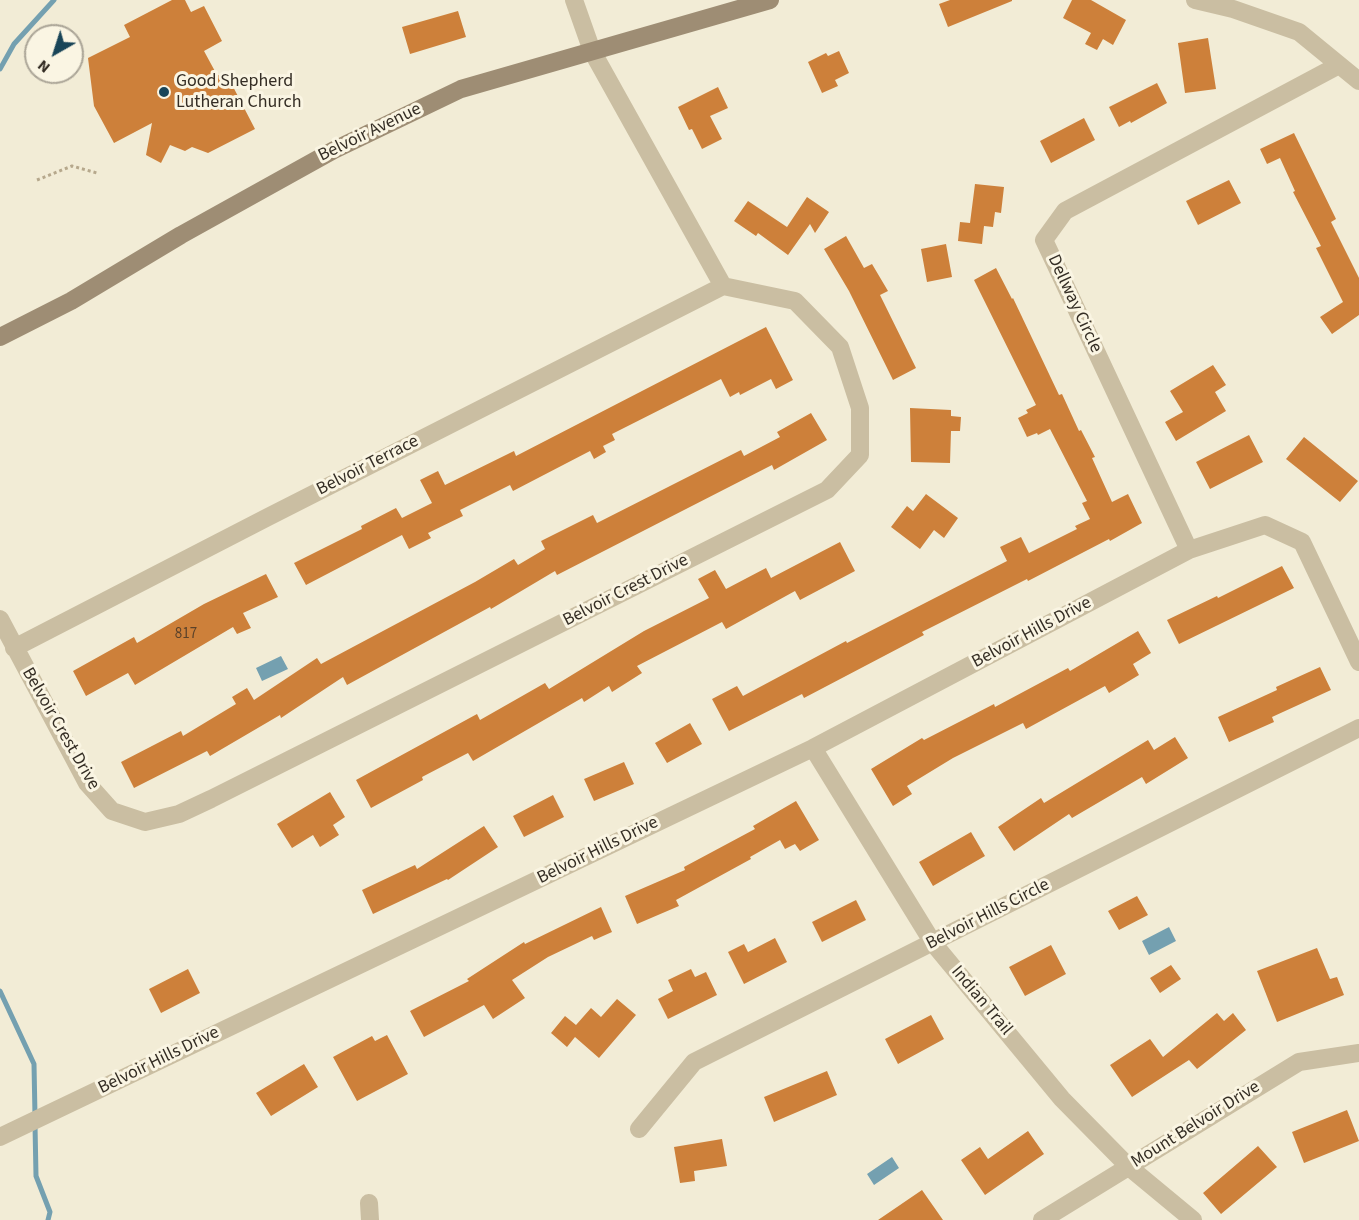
<!DOCTYPE html>
<html>
<head>
<meta charset="utf-8">
<style>
  body { margin:0 }
  #map { position:relative; width:1359px; height:1220px; overflow:hidden; background:#f2ecd6; font-family:"Source Sans 3",sans-serif }
  canvas { display:block }
  .north { position:absolute; left:24px; top:24px; width:60px; height:60px; box-sizing:border-box; background:#faf5e3; border:2px solid #aba597; border-radius:50%; rotate:219deg; font-size:16px; font-weight:700; line-height:24px; text-align:center; color:#352e25 }
  .north::after { content:''; display:block; margin:auto; width:21px; height:27px; background:#194558; clip-path:polygon(50% 0,100% 100%,50% 72%,0 100%) }
</style>
</head>
<body>
<div id="map">
<canvas width="1359" height="1220"></canvas>
<div class="north">N</div>
</div>
<script>
const context = document.querySelector('canvas').getContext('2d');
context.lineJoin = 'round';
function paint(path, color) {
  context.fillStyle = color;
  context.fill(path, 'evenodd');
}
function shape(rows) {
  const path = new Path2D();
  for (const r of rows) {
    path.moveTo(r[0], r[1]);
    for (let i = 2; i < r.length; i += 2) path.lineTo(r[i], r[i + 1]);
  }
  return path;
}
function trace(path, color, width, dash) {
  context.strokeStyle = color;
  context.lineWidth = width;
  context.lineCap = dash ? 'butt' : 'round';
  context.setLineDash(dash || []);
  context.stroke(path);
}
function write(font, color, halo, rows, align = 'center') {
  context.font = font + ' "Source Sans 3",sans-serif';
  context.lineWidth = 6;
  context.setLineDash([]);
  context.textBaseline = 'middle';
  context.strokeStyle = halo;
  context.fillStyle = color;
  for (const [text, x, y, turn = 0] of rows) {
    context.save();
    context.translate(x, y);
    context.rotate((+turn || 0) * Math.PI / 180);
    context.textAlign = isNaN(turn) ? turn : align;
    if (halo) context.strokeText(text, 0, 0);
    context.fillText(text, 0, 0);
    context.restore();
  }
}
paint(shape([
  [281,656,288,669,262,681,256,668],
  [1169,927,1176,941,1149,955,1142,941],
  [892,1157,899,1168,874,1185,867,1174]
]), '#74a0b0');
trace(shape([
  [0,69,14,44,54,0],
  [0,991,34,1064,35,1116],
  [35,1125,36,1176,50,1212,48,1220]
]), '#74a0b0', 5);
paint(shape([
  [172,0,185,0,191,12,204,6,222,41,204,51,217,75,228,77,255,129,208,153,192,147,185,151,170,145,161,163,146,155,152,123,114,143,94,106,88,58,130,37,124,25],
  [950,0,1012,0,1012,1,948,27,939,4],
  [1072,0,1091,0,1126,20,1113,45,1103,39,1097,50,1085,44,1091,33,1063,18],
  [458,11,466,37,410,54,402,27],
  [1208,38,1216,89,1185,93,1178,43],
  [839,51,849,73,835,80,838,86,822,93,808,62,826,53,828,56],
  [1157,83,1167,103,1131,123,1130,121,1119,127,1109,107],
  [718,87,728,108,710,116,722,139,702,149,692,129,689,130,678,107],
  [1084,118,1095,140,1051,163,1040,141],
  [1294,133,1336,219,1331,222,1359,278,1359,315,1332,334,1320,317,1343,302,1316,248,1321,246,1293,192,1295,191,1280,158,1267,164,1260,149],
  [1229,180,1241,203,1198,225,1186,201],
  [975,184,1004,187,1001,213,995,212,993,227,984,226,982,244,958,241,960,222,970,223],
  [807,197,829,212,815,233,810,224,788,255,758,233,756,236,734,221,748,201,787,227],
  [846,236,864,268,872,264,888,291,880,295,916,368,893,380,849,291,824,249],
  [946,244,952,277,927,282,921,249],
  [996,268,1012,299,1013,298,1059,395,1062,394,1079,431,1081,430,1095,457,1092,458,1112,502,1128,494,1142,523,1110,541,1109,539,1028,581,1027,579,922,632,924,635,804,698,802,694,729,731,712,699,737,686,743,696,846,641,847,643,1007,561,1000,547,1021,537,1029,553,1077,529,1075,526,1090,519,1082,503,1087,501,1050,429,1038,435,1037,433,1027,437,1018,418,1028,413,1026,410,1036,405,974,280],
  [766,327,793,380,776,389,771,379,740,395,739,392,730,397,721,379,612,434,615,440,603,446,606,452,594,459,590,451,513,491,510,485,460,510,463,516,428,533,431,538,409,549,402,535,306,585,294,563,362,529,361,526,396,508,402,518,432,503,420,480,438,471,445,485,514,451,516,456],
  [1213,365,1226,385,1215,392,1226,411,1176,441,1165,422,1183,412,1170,391],
  [910,408,951,410,951,416,961,417,960,431,951,431,950,463,911,462],
  [811,413,827,440,774,470,772,465,557,575,555,571,491,609,490,607,347,685,343,677,281,718,280,715,210,756,207,751,134,788,121,762,181,731,183,736,236,704,232,697,247,688,254,700,317,658,321,664,475,582,514,559,518,565,545,549,541,541,593,515,597,523,741,450,744,456,780,437,777,432],
  [1249,435,1263,462,1210,489,1196,462],
  [1304,437,1358,481,1340,502,1286,459],
  [926,494,958,518,944,538,934,530,920,549,891,527,907,506,913,511],
  [840,542,855,571,800,600,795,591,726,629,722,622,637,666,642,673,612,692,609,686,584,702,582,698,473,761,468,753,422,777,423,780,371,808,356,780,477,714,480,720,545,683,549,689,644,631,709,598,698,579,715,570,726,589,766,568,771,578],
  [1282,566,1294,588,1179,644,1167,620,1217,596,1218,598],
  [266,574,278,597,243,613,251,628,237,634,233,627,135,685,128,673,86,696,73,671,134,637,137,643,204,604],
  [1138,631,1151,653,1133,664,1139,675,1109,693,1105,686,1026,729,1023,723,953,758,907,786,912,794,893,806,871,769,922,738,924,740,994,704,995,707,1068,668,1070,671],
  [1320,667,1331,690,1272,717,1274,722,1229,742,1218,717,1277,690,1276,687],
  [690,723,702,744,667,763,655,743],
  [1175,737,1188,758,1146,784,1142,777,1072,818,1069,814,1014,851,998,827,1041,798,1044,803,1148,740,1154,750],
  [624,762,634,784,594,801,584,779],
  [330,792,345,817,333,825,339,835,320,847,313,835,292,848,277,824],
  [553,795,564,817,524,837,513,816],
  [796,801,819,840,800,851,795,844,785,849,780,840,750,857,751,859,676,900,679,906,637,924,625,896,685,870,684,867,755,829,753,826],
  [484,826,498,847,448,880,447,879,373,914,362,890,415,865,417,869],
  [971,832,985,856,933,886,919,862],
  [1137,896,1148,915,1119,930,1108,911],
  [856,900,866,920,822,942,812,922],
  [601,907,612,932,594,940,592,936,548,957,512,980,525,998,493,1019,484,1005,424,1037,410,1011,469,981,467,979,524,942,525,944],
  [775,938,787,962,744,984,728,952,744,944,748,952],
  [1051,945,1066,974,1025,996,1009,967],
  [1317,948,1330,979,1337,977,1344,995,1277,1022,1257,971],
  [1171,965,1181,979,1160,993,1150,978],
  [188,969,200,993,161,1013,149,989],
  [691,969,695,977,706,972,717,995,668,1019,658,999,673,991,668,980],
  [617,999,636,1015,599,1058,575,1037,567,1047,551,1033,565,1016,576,1025,591,1008,601,1017],
  [1217,1013,1224,1021,1233,1013,1246,1030,1197,1069,1189,1060,1132,1097,1110,1065,1150,1039,1163,1057],
  [931,1015,944,1039,898,1064,885,1039],
  [387,1035,408,1074,357,1101,333,1057,372,1036,375,1041],
  [304,1064,318,1087,271,1116,256,1093],
  [827,1071,837,1095,774,1122,764,1097],
  [1347,1110,1359,1141,1304,1163,1292,1132],
  [1028,1131,1044,1154,985,1195,961,1160,980,1147,988,1159],
  [722,1139,727,1166,694,1171,695,1181,680,1183,674,1147],
  [1258,1146,1277,1167,1221,1214,1203,1193],
  [922,1190,943,1220,878,1220]
]), '#cd803a');
trace(shape([
  [37,180,72,166,97,173]
]), '#b6a88c', 3, [3, 3]);
trace(shape([
  [1195,0,1233,9,1299,32,1359,81],
  [1189,550,1044,240,1065,211,1339,65],
  [0,619,87,783,112,811,145,822,179,814,211,799,827,490,860,455,860,408,840,347,795,301,723,286,592,51,574,0],
  [14,648,268,517,723,286],
  [813,748,933,943,1062,1099,1129,1167,1193,1220],
  [639,1129,694,1062,1359,728],
  [0,1137,813,748,1189,550,1265,525,1302,542,1359,662],
  [369,1203,370,1220],
  [1042,1220,1299,1062,1359,1053]
]), '#cabea2', 18);
trace(shape([
  [0,337,71,301,181,235,334,150,461,89,770,0]
]), '#9e8d74', 18);
for (const [x, y, r, color] of [
  [164,92,6,"#194558"]
]) {
  const dot = new Path2D();
  dot.arc(x, y, r, 0, 2 * Math.PI);
  context.fillStyle = color;
  context.fill(dot);
  trace(dot, '#faf5e3', 2);
}
write('15px', '#5b422a', null, [
  ["817",186,635]
]);
write('18px', '#352e25', '#faf5e3', [
  ["Good Shepherd",176,82],
  ["Lutheran Church",176,103]
], 'left');
write('18px', '#352e25', '#faf5e3', [
  ["Belvoir Avenue",370,133,-26],
  ["Dellway Circle",1074,304,65],
  ["Belvoir Terrace",368,466,-27],
  ["Belvoir Crest Drive",626,591,-27],
  ["Belvoir Hills Drive",1032,633,-28],
  ["Belvoir Crest Drive",60,729,60],
  ["Belvoir Hills Drive",598,851,-26],
  ["Belvoir Hills Circle",988,915,-27],
  ["Indian Trail",981,1001,50],
  ["Belvoir Hills Drive",159,1061,-26],
  ["Mount Belvoir Drive",1196,1125,-32]
]);
</script>
</body>
</html>
